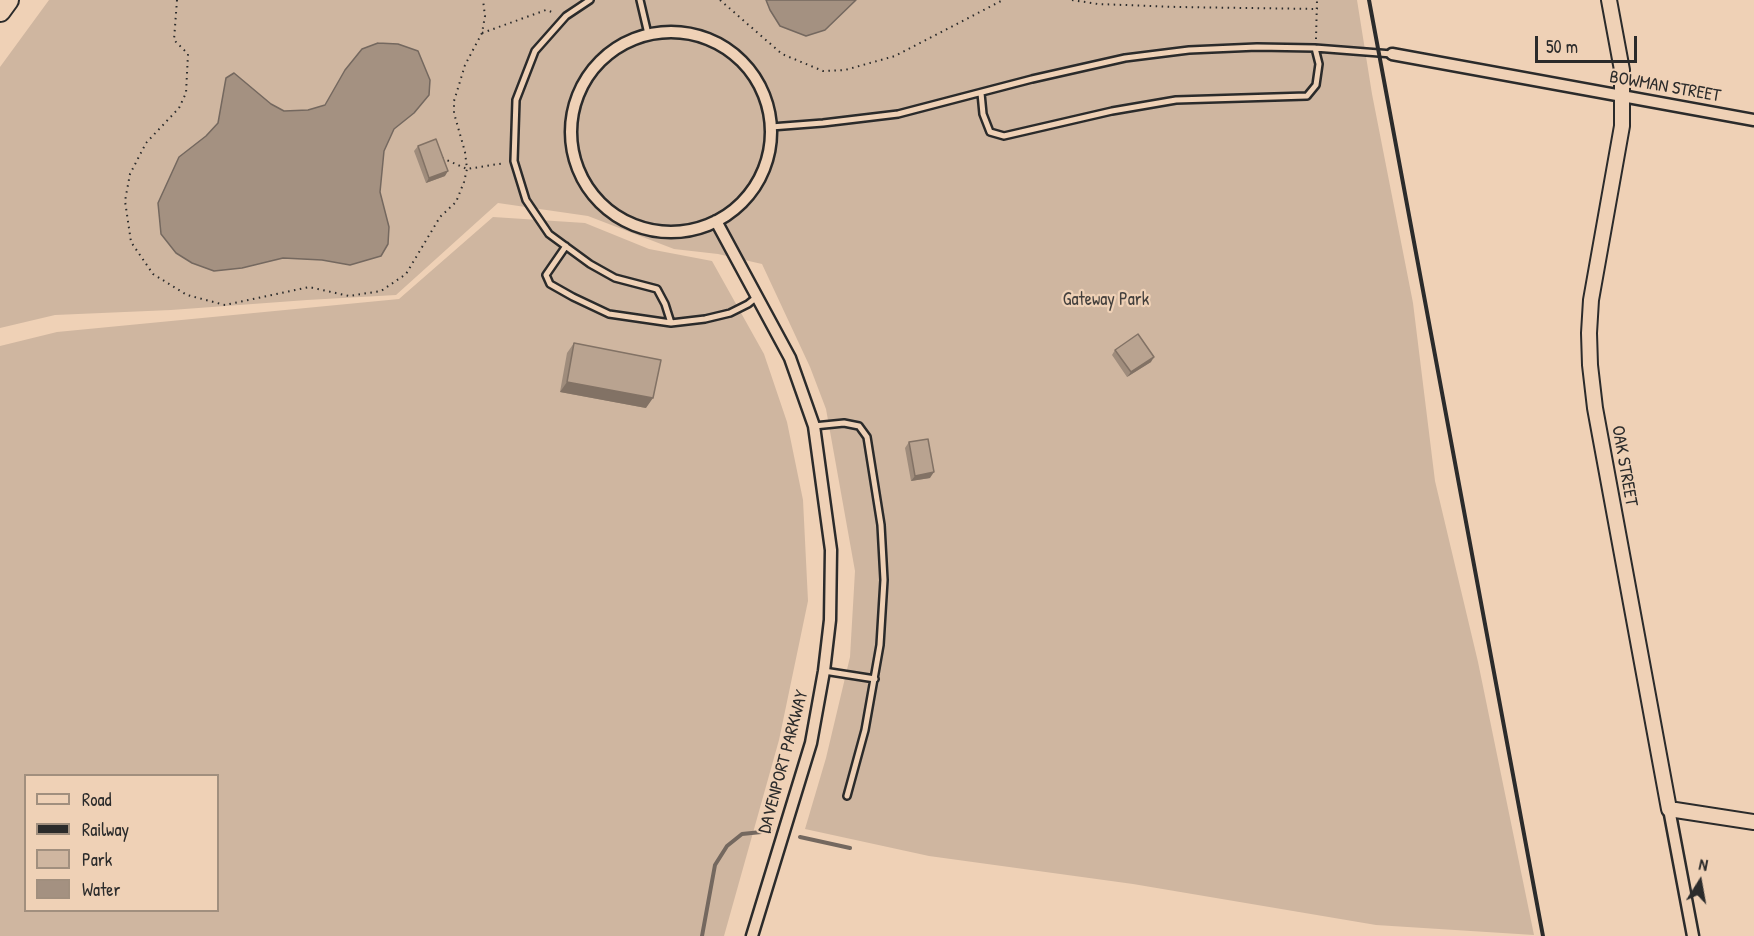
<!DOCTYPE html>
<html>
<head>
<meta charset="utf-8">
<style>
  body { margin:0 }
  #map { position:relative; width:1754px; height:936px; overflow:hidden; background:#efd1b6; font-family:"Patrick Hand",sans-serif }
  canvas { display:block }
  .legend { position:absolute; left:24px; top:774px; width:195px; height:138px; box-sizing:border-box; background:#efd1b6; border:2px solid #a18f7e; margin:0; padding:8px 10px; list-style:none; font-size:18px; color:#2b2b2b }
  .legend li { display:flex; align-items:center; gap:12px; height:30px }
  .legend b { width:30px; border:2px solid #a18f7e }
  .north { position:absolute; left:1670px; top:852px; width:60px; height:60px; -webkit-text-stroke:4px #efd1b6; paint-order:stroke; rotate:11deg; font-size:16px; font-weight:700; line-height:24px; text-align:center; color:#2b2b2b }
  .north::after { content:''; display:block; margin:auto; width:21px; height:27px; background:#2b2b2b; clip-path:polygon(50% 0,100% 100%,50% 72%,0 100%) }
  .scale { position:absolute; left:1535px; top:36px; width:102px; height:27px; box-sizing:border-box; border:3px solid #2b2b2b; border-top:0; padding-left:8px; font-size:18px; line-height:21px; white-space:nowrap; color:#2b2b2b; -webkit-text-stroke:4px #efd1b6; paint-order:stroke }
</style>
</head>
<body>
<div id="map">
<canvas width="1754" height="936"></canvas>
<ul class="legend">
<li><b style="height:8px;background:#efd1b6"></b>Road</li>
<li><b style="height:8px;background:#2b2b2b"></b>Railway</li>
<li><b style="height:16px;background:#cfb6a0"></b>Park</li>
<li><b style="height:16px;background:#a49181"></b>Water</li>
</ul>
<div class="north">N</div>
<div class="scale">50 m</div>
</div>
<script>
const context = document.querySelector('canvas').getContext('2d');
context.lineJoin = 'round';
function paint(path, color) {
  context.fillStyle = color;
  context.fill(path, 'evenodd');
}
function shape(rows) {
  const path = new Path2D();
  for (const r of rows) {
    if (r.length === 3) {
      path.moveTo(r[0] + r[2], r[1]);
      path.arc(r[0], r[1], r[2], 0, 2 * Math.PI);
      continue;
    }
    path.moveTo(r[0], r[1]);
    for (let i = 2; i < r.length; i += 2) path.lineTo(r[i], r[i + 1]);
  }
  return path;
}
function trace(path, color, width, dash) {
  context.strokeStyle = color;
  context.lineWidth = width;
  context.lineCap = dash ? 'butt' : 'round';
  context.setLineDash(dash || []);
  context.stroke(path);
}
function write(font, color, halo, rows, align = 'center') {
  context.font = font + ' "Patrick Hand",sans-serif';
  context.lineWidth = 4.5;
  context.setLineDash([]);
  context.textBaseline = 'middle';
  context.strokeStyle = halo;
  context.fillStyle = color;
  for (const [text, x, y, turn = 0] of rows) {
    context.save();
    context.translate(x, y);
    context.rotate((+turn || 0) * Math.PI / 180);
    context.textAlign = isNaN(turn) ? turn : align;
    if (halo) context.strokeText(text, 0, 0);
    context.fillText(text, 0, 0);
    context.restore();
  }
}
paint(shape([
  [49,0,1357,0,1372,94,1413,303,1435,481,1478,662,1534,935,1376,925,1133,884,929,856,805,829,826,758,850,657,855,571,826,409,810,367,762,264,718,254,674,249,588,216,498,203,396,295,307,300,171,310,55,315,0,328,0,67],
  [493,217,585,223,649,249,712,261,764,354,787,422,803,500,808,601,779,740,724,936,0,936,0,346,57,332,399,299],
  [26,776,218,776,218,910,26,910]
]), '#cfb6a0');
const water = shape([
  [766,0,856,0,825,30,806,36,780,26,770,10,766,0],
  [378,43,398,44,418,51,430,80,429,95,414,113,394,129,384,151,380,192,389,227,388,244,381,256,350,265,322,260,283,258,242,268,214,271,192,263,176,253,161,234,158,203,179,157,206,136,218,123,226,78,234,73,271,104,284,111,308,110,325,105,345,70,362,49,378,43]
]);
paint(water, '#a49181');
trace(water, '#74685f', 1.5);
trace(shape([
  [800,837,850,848],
  [702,936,715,865,727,846,742,834,771,831]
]), '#74685f', 4);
const service = shape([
  [590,0,566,16,535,51,516,100,514,161,526,200,549,234,590,264,615,278,657,289,665,304,671,323,705,319,730,313,748,304,758,296],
  [640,0,648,34],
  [981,93,983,114,990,132,1004,136,1112,111,1176,100,1307,96,1316,85,1319,64,1315,48],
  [771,127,823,123,898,114,1032,79,1125,58,1189,50,1257,47,1315,48,1392,54],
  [566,246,546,275,550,284,573,297,609,314,671,323],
  [814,426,844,423,859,426,867,437,881,525,884,580,880,645,865,730,847,796],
  [824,671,875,679]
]);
const minor = shape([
  [671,132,100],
  [1392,54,1754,120],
  [716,221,790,358,814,426,831,550,830,620,824,671,811,743,752,936],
  [1669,809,1693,936]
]);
const tertiary = shape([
  [1609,0,1622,70,1622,126,1591,300,1589,333,1590,365,1595,408,1669,809,1754,822]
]);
const motorway = shape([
  [0,11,8,0]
]);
trace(service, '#2b2b2b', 10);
trace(minor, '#2b2b2b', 15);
trace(tertiary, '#2b2b2b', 18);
trace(motorway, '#2b2b2b', 24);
trace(shape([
  [177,0,174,40,188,54,186,93,179,108,146,143,130,174,125,201,131,242,153,274,187,295,225,305,309,287,349,296,381,291,406,274,440,217,456,202,464,182,467,169,465,152,454,113,454,101,465,65,482,33,485,16,483,0],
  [720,0,782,54,823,71,845,70,895,56,1003,0],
  [1072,0,1098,4,1177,7,1318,9],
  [482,33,546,10,555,13],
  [1316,39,1317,0],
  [442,158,467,169,505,163]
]), '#2b2b2b', 2, [1.5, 4.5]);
trace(service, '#efd1b6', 5);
trace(minor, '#efd1b6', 10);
trace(tertiary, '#efd1b6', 14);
trace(motorway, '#efd1b6', 20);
trace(shape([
  [1369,0,1543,936]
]), '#2b2b2b', 4);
paint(shape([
  [418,146,445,176,426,183,414,151],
  [574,343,646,408,560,392,567,353],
  [1115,350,1151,362,1127,377,1112,355],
  [909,442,930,478,911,481,905,448]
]), '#9f8c7c');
paint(shape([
  [448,171,445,176,426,183,429,178],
  [1154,357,1151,362,1127,377,1131,372],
  [567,382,653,398,646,408,560,392],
  [934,472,930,478,911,481,915,476]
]), '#827265');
const building = shape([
  [436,139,448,171,429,178,418,146,436,139],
  [1138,334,1154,357,1131,372,1115,350,1138,334],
  [574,343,661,360,653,398,567,382,574,343],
  [928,439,934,472,915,476,909,442,928,439]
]);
paint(building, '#b9a390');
trace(building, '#827265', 1.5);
write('18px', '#2b2b2b', '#efd1b6', [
  ["BOWMAN STREET",1665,87,10],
  ["OAK STREET",1624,466,80],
  ["DAVENPORT PARKWAY",784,762,-75]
]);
write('18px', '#44403d', '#efd1b6', [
  ["Gateway Park",1106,300]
]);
</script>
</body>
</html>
